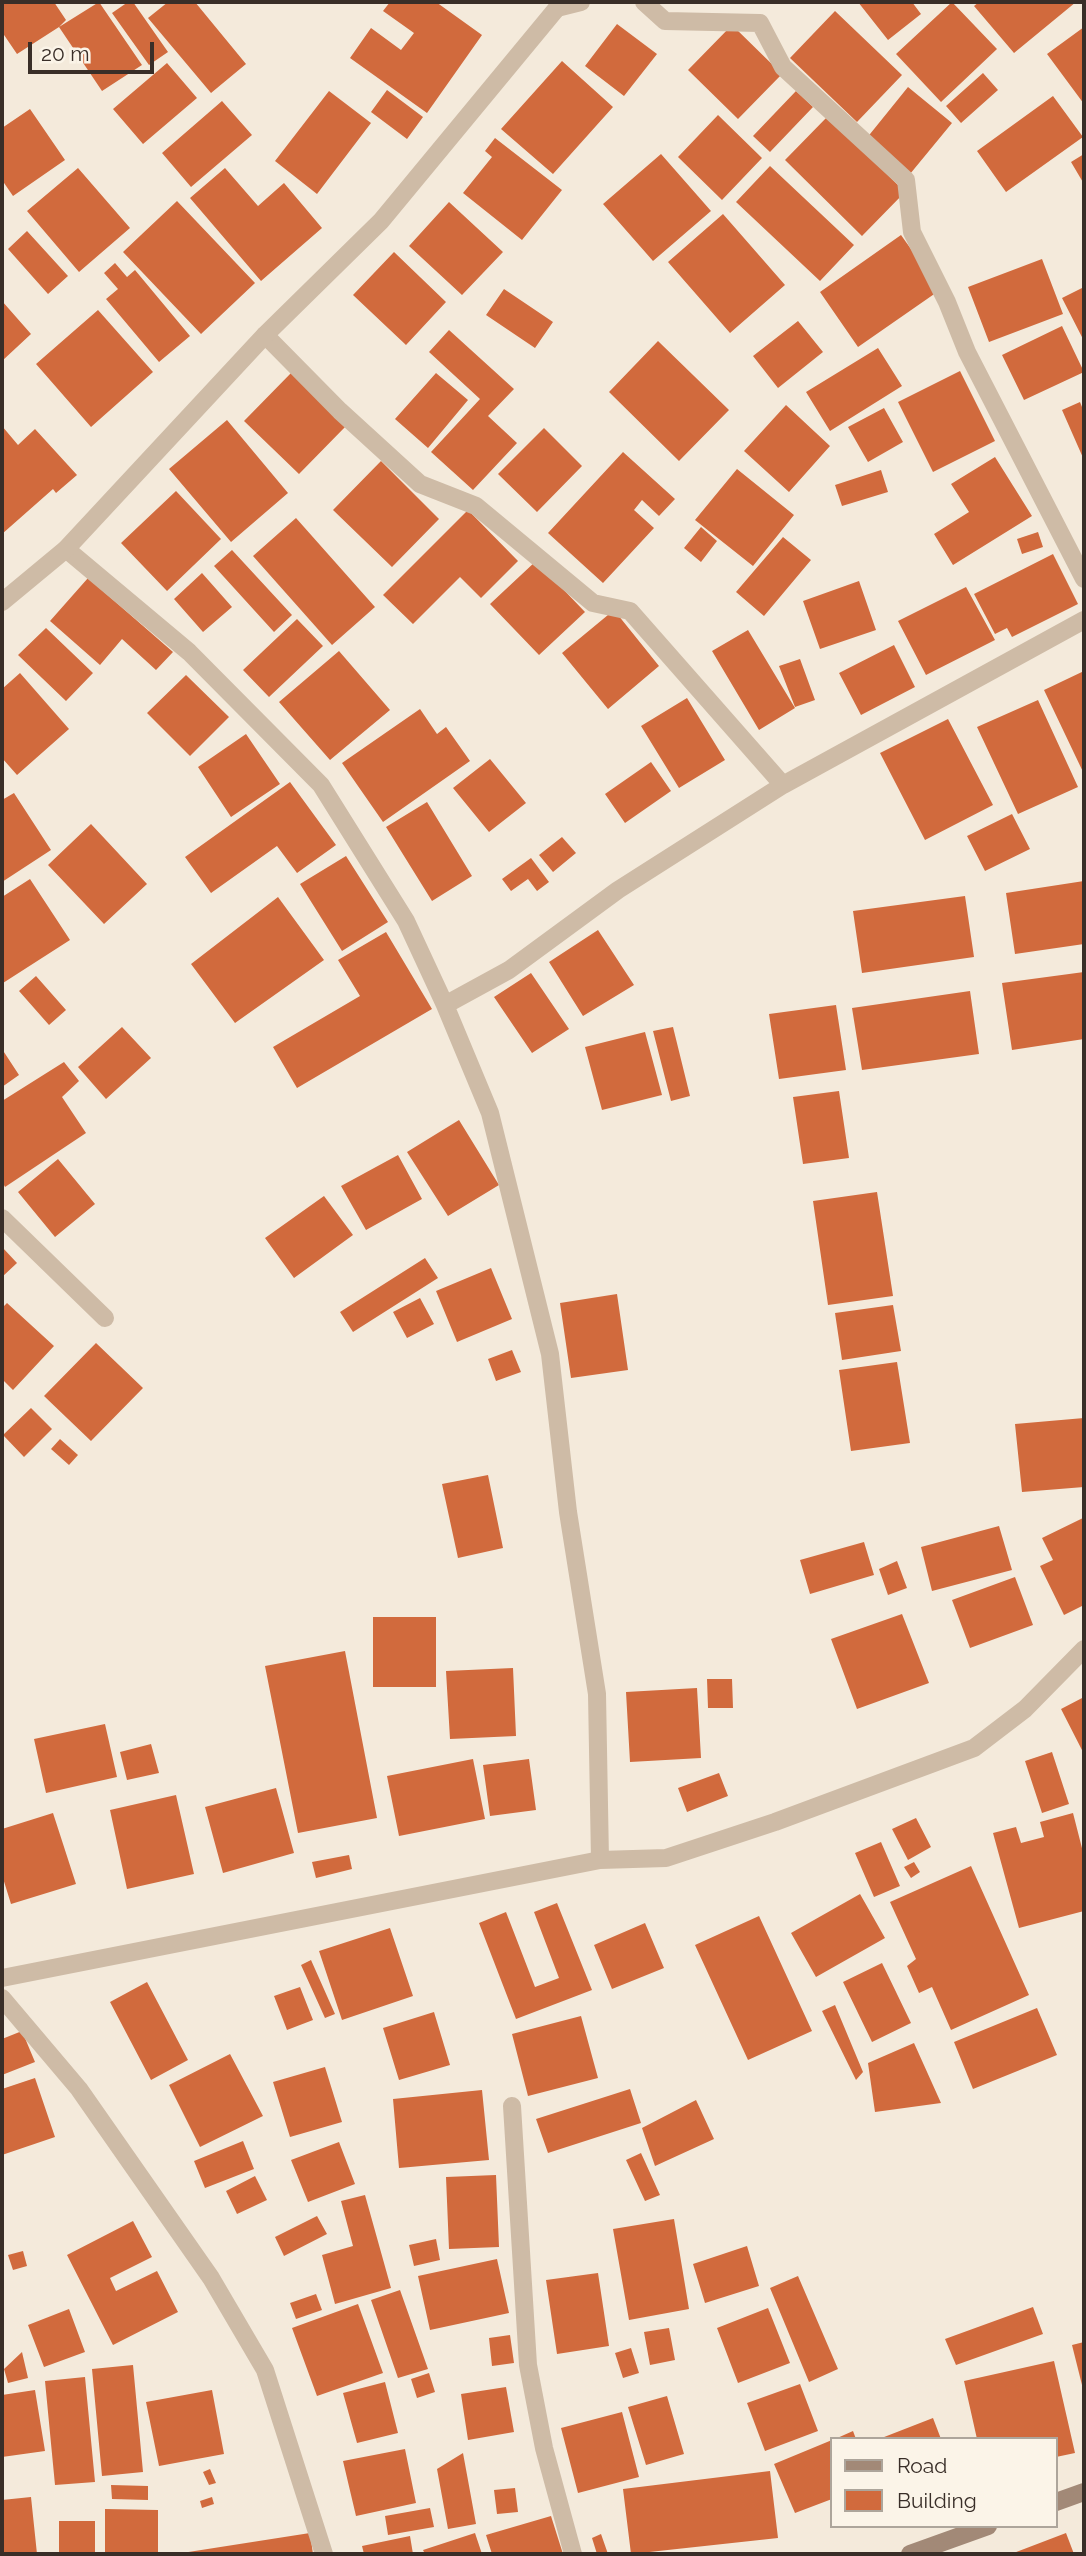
<!DOCTYPE html>
<html>
<head>
<meta charset="utf-8">
<style>
  body { margin:0 }
  #map { position:relative; width:1086px; height:2556px; overflow:hidden; background:#f4eadb; font-family:Raleway,sans-serif }
  canvas { display:block }
  .frame { position:absolute; inset:0; border:4px solid #392e28; pointer-events:none }
  .legend { position:absolute; left:830px; top:2437px; width:228px; height:91px; box-sizing:border-box; background:#fbf4e8; border:2px solid #ada59b; margin:0; padding:9px 12px; list-style:none; font-size:21px; color:#392e28 }
  .legend li { display:flex; align-items:center; gap:14px; height:35px }
  .legend b { width:35px; border:2px solid #ada59b }
  .scale { position:absolute; left:28px; top:42px; width:126px; height:32px; box-sizing:border-box; border:4px solid #392e28; border-top:0; padding-left:9px; font-size:21px; line-height:24px; white-space:nowrap; color:#392e28; -webkit-text-stroke:5px #fbf4e8; paint-order:stroke }
</style>
</head>
<body>
<div id="map">
<canvas width="1086" height="2556"></canvas>
<div class="frame"></div>
<ul class="legend">
<li><b style="height:9px;background:#a28977"></b>Road</li>
<li><b style="height:19px;background:#d16a3d"></b>Building</li>
</ul>
<div class="scale">20 m</div>
</div>
<script>
const context = document.querySelector('canvas').getContext('2d');
context.lineJoin = 'round';
function paint(path, color) {
  context.fillStyle = color;
  context.fill(path, 'evenodd');
}
function shape(rows) {
  const path = new Path2D();
  for (const r of rows) {
    path.moveTo(r[0], r[1]);
    for (let i = 2; i < r.length; i += 2) path.lineTo(r[i], r[i + 1]);
  }
  return path;
}
function trace(path, color, width, dash) {
  context.strokeStyle = color;
  context.lineWidth = width;
  context.lineCap = dash ? 'butt' : 'round';
  context.setLineDash(dash || []);
  context.stroke(path);
}
paint(shape([
  [2,2,54,2,66,20,59,27,99,2,142,65,102,91,59,27,17,54,2,32],
  [128,2,133,2,168,52,149,65,112,13],
  [168,2,195,2,246,64,211,93,148,18],
  [390,2,436,2,482,35,427,113,350,58,371,28,401,50,414,33,383,11],
  [858,2,912,2,921,14,888,40],
  [952,2,997,49,941,102,896,54],
  [979,2,1076,2,1014,53,974,6],
  [835,11,902,75,857,122,790,58],
  [617,24,657,54,624,96,585,66],
  [732,25,782,74,738,119,688,70],
  [1084,27,1084,104,1047,54],
  [562,61,613,107,553,174,501,129],
  [167,63,197,98,143,144,113,109],
  [983,73,998,90,961,123,946,106],
  [908,87,952,123,910,174,866,139],
  [387,90,423,117,407,139,371,112],
  [329,91,371,123,317,194,275,161],
  [796,91,813,107,770,152,753,136],
  [1053,96,1083,137,1006,192,977,151],
  [222,101,252,135,191,187,162,153],
  [30,109,65,160,13,196,2,180,2,128],
  [718,115,762,158,722,200,678,157],
  [828,116,905,192,862,236,785,160],
  [495,138,562,190,522,240,463,193,492,157,485,151],
  [661,154,711,211,653,261,603,204],
  [1084,154,1084,184,1071,162],
  [770,166,854,245,820,281,736,202],
  [78,168,130,228,79,272,27,211],
  [225,168,258,206,284,183,322,228,261,281,190,198],
  [177,201,255,283,201,334,123,252],
  [449,202,503,252,462,295,409,246],
  [723,214,785,285,730,333,668,262],
  [27,231,68,276,48,294,8,249],
  [901,235,940,290,858,347,820,292],
  [394,252,446,302,406,345,353,295],
  [1042,259,1063,314,989,342,968,287],
  [115,263,127,277,135,270,190,336,159,362,106,299,118,289,104,273],
  [1084,287,1084,341,1062,298],
  [504,289,553,322,535,348,486,315],
  [2,301,31,334,2,361],
  [98,310,153,372,91,427,36,364],
  [798,321,823,352,778,388,753,356],
  [1062,326,1084,372,1024,400,1002,355],
  [449,330,514,389,488,416,517,443,473,490,431,452,480,399,429,352],
  [658,341,729,410,679,461,609,392],
  [878,348,902,386,830,431,806,392],
  [960,371,995,441,933,472,898,402],
  [292,372,346,426,299,474,244,421],
  [436,373,468,400,428,448,395,419],
  [1080,402,1084,412,1084,460,1062,410],
  [786,405,830,446,789,492,744,451],
  [884,408,903,442,868,462,848,427],
  [227,420,288,493,231,542,169,469],
  [2,426,18,445,35,429,77,475,56,493,53,489,2,534],
  [544,428,582,466,537,512,498,474],
  [623,452,675,499,659,516,642,500,634,510,654,528,603,583,548,533],
  [995,457,1032,516,953,565,934,534,969,512,951,484],
  [381,461,439,519,392,567,333,510],
  [737,469,794,515,753,566,695,520],
  [881,470,888,492,842,506,835,485],
  [176,491,221,539,167,591,121,543],
  [468,510,518,561,481,598,460,577,413,624,383,595],
  [296,518,375,607,332,645,253,556],
  [701,527,717,541,701,562,684,548],
  [1038,532,1043,547,1022,554,1017,539],
  [783,537,811,560,764,616,736,592],
  [232,550,292,615,274,632,214,566],
  [1053,554,1078,604,1012,637,1007,628,995,634,974,594],
  [536,561,585,612,539,655,490,604],
  [202,573,232,607,203,632,174,599],
  [88,578,173,652,156,670,122,639,100,665,50,621],
  [859,581,876,630,820,649,803,601],
  [966,587,995,640,926,675,898,621],
  [614,610,659,666,608,709,562,653],
  [297,619,323,646,269,697,243,670],
  [46,628,93,673,66,701,18,655],
  [748,630,795,708,759,730,712,651],
  [894,645,915,687,861,715,839,673],
  [339,651,390,710,330,760,279,702],
  [800,659,815,700,795,707,779,666],
  [1084,671,1084,774,1044,690],
  [20,673,69,729,17,775,2,758,2,689],
  [186,675,229,717,190,756,147,713],
  [687,698,725,760,679,788,641,726],
  [1038,700,1078,787,1018,814,977,727],
  [420,709,437,734,446,727,470,761,383,822,342,763],
  [948,719,993,805,925,840,880,753],
  [246,734,280,784,231,817,198,767],
  [490,759,526,803,489,832,453,788],
  [651,762,671,791,625,823,605,794],
  [290,782,336,845,297,873,277,846,211,893,185,857],
  [14,793,51,850,2,882,2,800],
  [427,802,472,876,432,901,386,827],
  [1012,814,1030,849,985,871,967,836],
  [91,824,147,884,104,924,48,865],
  [562,837,576,853,553,872,539,855],
  [346,856,388,922,342,951,300,884],
  [531,858,549,882,537,891,528,879,511,891,502,879],
  [30,879,70,940,3,983,2,897],
  [1084,881,1084,944,1015,954,1006,893],
  [965,896,974,957,862,973,853,911],
  [278,897,324,960,235,1023,191,964],
  [598,930,634,985,583,1016,549,962],
  [386,932,432,1009,297,1088,273,1047,360,996,338,960],
  [1084,972,1084,1039,1012,1050,1002,983],
  [531,973,569,1029,532,1053,494,997],
  [36,976,66,1010,49,1025,19,991],
  [970,991,979,1054,862,1070,852,1008],
  [836,1005,846,1070,779,1079,769,1014],
  [122,1027,151,1058,106,1099,78,1067],
  [673,1027,690,1096,671,1101,653,1031],
  [645,1032,662,1095,602,1110,585,1047],
  [2,1049,19,1075,2,1087],
  [64,1062,79,1081,62,1097,86,1133,5,1187,2,1181,2,1101],
  [839,1091,849,1158,803,1164,793,1097],
  [459,1120,499,1185,448,1216,407,1152],
  [398,1155,422,1199,366,1230,341,1186],
  [58,1159,95,1204,55,1237,18,1192],
  [877,1192,893,1296,828,1305,813,1201],
  [324,1196,353,1235,294,1278,265,1238],
  [2,1247,17,1263,2,1277],
  [425,1258,438,1278,353,1332,340,1312],
  [491,1268,512,1319,457,1342,436,1291],
  [617,1294,628,1370,571,1378,560,1303],
  [420,1298,434,1324,407,1338,393,1312],
  [7,1303,54,1346,13,1390,2,1379,2,1308],
  [893,1305,901,1351,842,1360,835,1313],
  [96,1343,143,1388,91,1441,44,1396],
  [512,1350,521,1372,496,1381,488,1359],
  [897,1362,910,1443,851,1451,839,1370],
  [31,1408,52,1429,24,1457,3,1435],
  [1084,1418,1084,1487,1022,1492,1015,1424],
  [60,1439,78,1455,69,1465,51,1449],
  [488,1475,503,1548,458,1558,442,1484],
  [1083,1518,1084,1605,1064,1615,1040,1566,1053,1560,1042,1538],
  [999,1526,1012,1570,932,1591,921,1547],
  [864,1542,874,1575,810,1594,800,1560],
  [897,1561,907,1588,888,1595,879,1569],
  [1015,1577,1033,1625,970,1648,952,1600],
  [902,1614,929,1683,857,1709,831,1639],
  [373,1617,436,1617,436,1687,373,1687],
  [345,1651,377,1818,298,1833,265,1666],
  [513,1668,516,1736,450,1739,446,1671],
  [707,1679,732,1679,733,1708,708,1708],
  [697,1688,701,1758,630,1762,626,1692],
  [1084,1697,1084,1754,1061,1709],
  [105,1724,117,1777,46,1793,34,1739],
  [151,1744,159,1773,127,1780,120,1752],
  [1052,1752,1069,1804,1042,1813,1025,1761],
  [473,1759,485,1819,399,1836,387,1776],
  [529,1759,536,1810,490,1816,483,1765],
  [719,1773,728,1796,687,1812,678,1788],
  [276,1788,294,1853,223,1873,205,1807],
  [176,1795,194,1874,127,1889,110,1810],
  [53,1813,76,1884,11,1904,2,1875,2,1829],
  [1073,1813,1084,1856,1084,1911,1019,1928,993,1833,1016,1827,1021,1843,1044,1837,1040,1822],
  [916,1818,931,1847,908,1860,892,1829],
  [881,1842,900,1886,874,1897,855,1853],
  [349,1855,352,1869,316,1878,312,1862],
  [914,1862,920,1872,911,1878,904,1867],
  [971,1866,1029,1995,951,2030,932,1987,919,1993,907,1966,916,1959,890,1902],
  [860,1894,885,1938,816,1977,791,1933],
  [557,1903,592,1990,516,2019,479,1923,506,1912,535,1987,559,1978,534,1912],
  [759,1916,812,2031,748,2060,695,1945],
  [645,1923,664,1968,612,1989,594,1945],
  [390,1928,413,1996,342,2020,319,1951],
  [311,1960,335,2014,325,2018,301,1965],
  [882,1963,911,2023,872,2042,843,1982],
  [147,1982,188,2060,151,2080,110,2002],
  [300,1987,313,2020,287,2030,274,1996],
  [835,2005,863,2072,856,2080,822,2011],
  [1037,2008,1057,2055,973,2089,954,2042],
  [434,2012,450,2065,399,2080,383,2028],
  [581,2016,598,2078,528,2096,512,2034],
  [22,2031,35,2062,2,2075,2,2039],
  [914,2043,941,2103,875,2112,868,2063],
  [230,2054,263,2116,200,2147,169,2085],
  [325,2067,342,2122,290,2137,273,2082],
  [35,2078,55,2137,2,2155,2,2089],
  [630,2089,641,2123,548,2153,536,2119],
  [482,2090,489,2160,399,2168,393,2099],
  [696,2100,714,2139,655,2166,642,2128],
  [243,2141,254,2169,205,2188,194,2161],
  [339,2142,355,2184,308,2202,291,2160],
  [641,2153,660,2195,645,2201,626,2160],
  [496,2175,499,2247,449,2249,446,2177],
  [255,2176,267,2200,237,2214,226,2191],
  [365,2195,391,2288,335,2304,322,2255,353,2246,341,2201],
  [317,2216,327,2234,284,2256,275,2237],
  [674,2219,689,2309,629,2320,613,2229],
  [133,2221,152,2257,110,2278,116,2291,157,2271,178,2312,113,2345,67,2255],
  [436,2239,440,2260,414,2266,409,2245],
  [747,2246,759,2286,705,2303,693,2264],
  [23,2251,27,2266,13,2270,8,2255],
  [497,2259,509,2313,430,2330,418,2276],
  [598,2273,609,2346,557,2354,546,2280],
  [798,2276,838,2369,809,2382,770,2288],
  [400,2290,428,2369,398,2378,371,2300],
  [316,2294,322,2310,296,2319,290,2303],
  [358,2304,383,2373,317,2396,292,2328],
  [1033,2307,1043,2334,956,2365,945,2339],
  [768,2308,790,2363,738,2383,717,2328],
  [69,2309,85,2352,44,2367,28,2325],
  [669,2328,675,2360,650,2365,644,2332],
  [510,2335,514,2363,492,2366,489,2338],
  [1084,2342,1084,2389,1083,2389,1072,2345],
  [631,2348,639,2373,623,2378,615,2353],
  [22,2352,28,2378,8,2383,4,2369],
  [1054,2361,1075,2453,1056,2457,1056,2439,977,2439,964,2381],
  [133,2365,143,2472,102,2476,92,2369],
  [429,2373,435,2392,417,2398,411,2379],
  [85,2377,95,2482,55,2485,45,2381],
  [385,2382,398,2433,357,2443,343,2393],
  [800,2384,818,2431,765,2451,747,2403],
  [506,2387,514,2432,468,2440,461,2394],
  [35,2390,45,2451,2,2457,2,2395],
  [212,2390,224,2454,159,2466,146,2402],
  [667,2396,684,2454,646,2465,628,2407],
  [622,2412,639,2477,578,2493,561,2428],
  [933,2418,941,2439,879,2439],
  [853,2431,856,2439,835,2439],
  [832,2440,832,2499,795,2513,774,2464],
  [405,2449,416,2503,356,2516,343,2461],
  [463,2453,476,2524,448,2529,437,2469],
  [210,2469,216,2483,209,2485,203,2472],
  [770,2471,778,2538,631,2554,623,2489],
  [111,2485,148,2486,148,2500,112,2499],
  [515,2488,518,2512,497,2514,494,2490],
  [31,2497,37,2554,2,2554,2,2500],
  [212,2497,214,2504,202,2508,200,2501],
  [430,2508,434,2527,388,2535,385,2516],
  [105,2509,158,2510,158,2554,105,2554],
  [551,2516,563,2554,492,2554,486,2535],
  [59,2521,95,2521,95,2554,59,2554],
  [310,2533,313,2554,182,2554,182,2553],
  [475,2533,482,2554,425,2554,423,2550],
  [1066,2533,1074,2554,1011,2554],
  [601,2534,608,2554,597,2554,592,2538],
  [410,2536,413,2554,364,2554,362,2546]
]), '#d16a3d');
trace(shape([
  [644,2,665,21,760,23,783,67,906,180,912,232,947,302,967,352,1084,579],
  [557,8,581,2],
  [265,335,340,411,420,484,476,506,593,603,630,611,783,785],
  [66,549,189,652,321,785,406,921,445,1005,490,1113,550,1354,568,1512,597,1694,600,1860],
  [445,1005,509,970,618,890,783,785,1084,620],
  [2,1218,105,1318],
  [2,1978,600,1860,666,1858,775,1822,974,1748,1025,1709,1084,1649],
  [2,1998,79,2089,211,2278,265,2370,324,2554],
  [512,2106,528,2365,544,2448,573,2554]
]), '#cebba6', 18);
trace(shape([
  [2,602,66,549,265,335,381,221,562,2]
]), '#cebba6', 18);
trace(shape([
  [1056,2502,1084,2492],
  [910,2554,988,2526]
]), '#a28977', 18);
</script>
</body>
</html>
